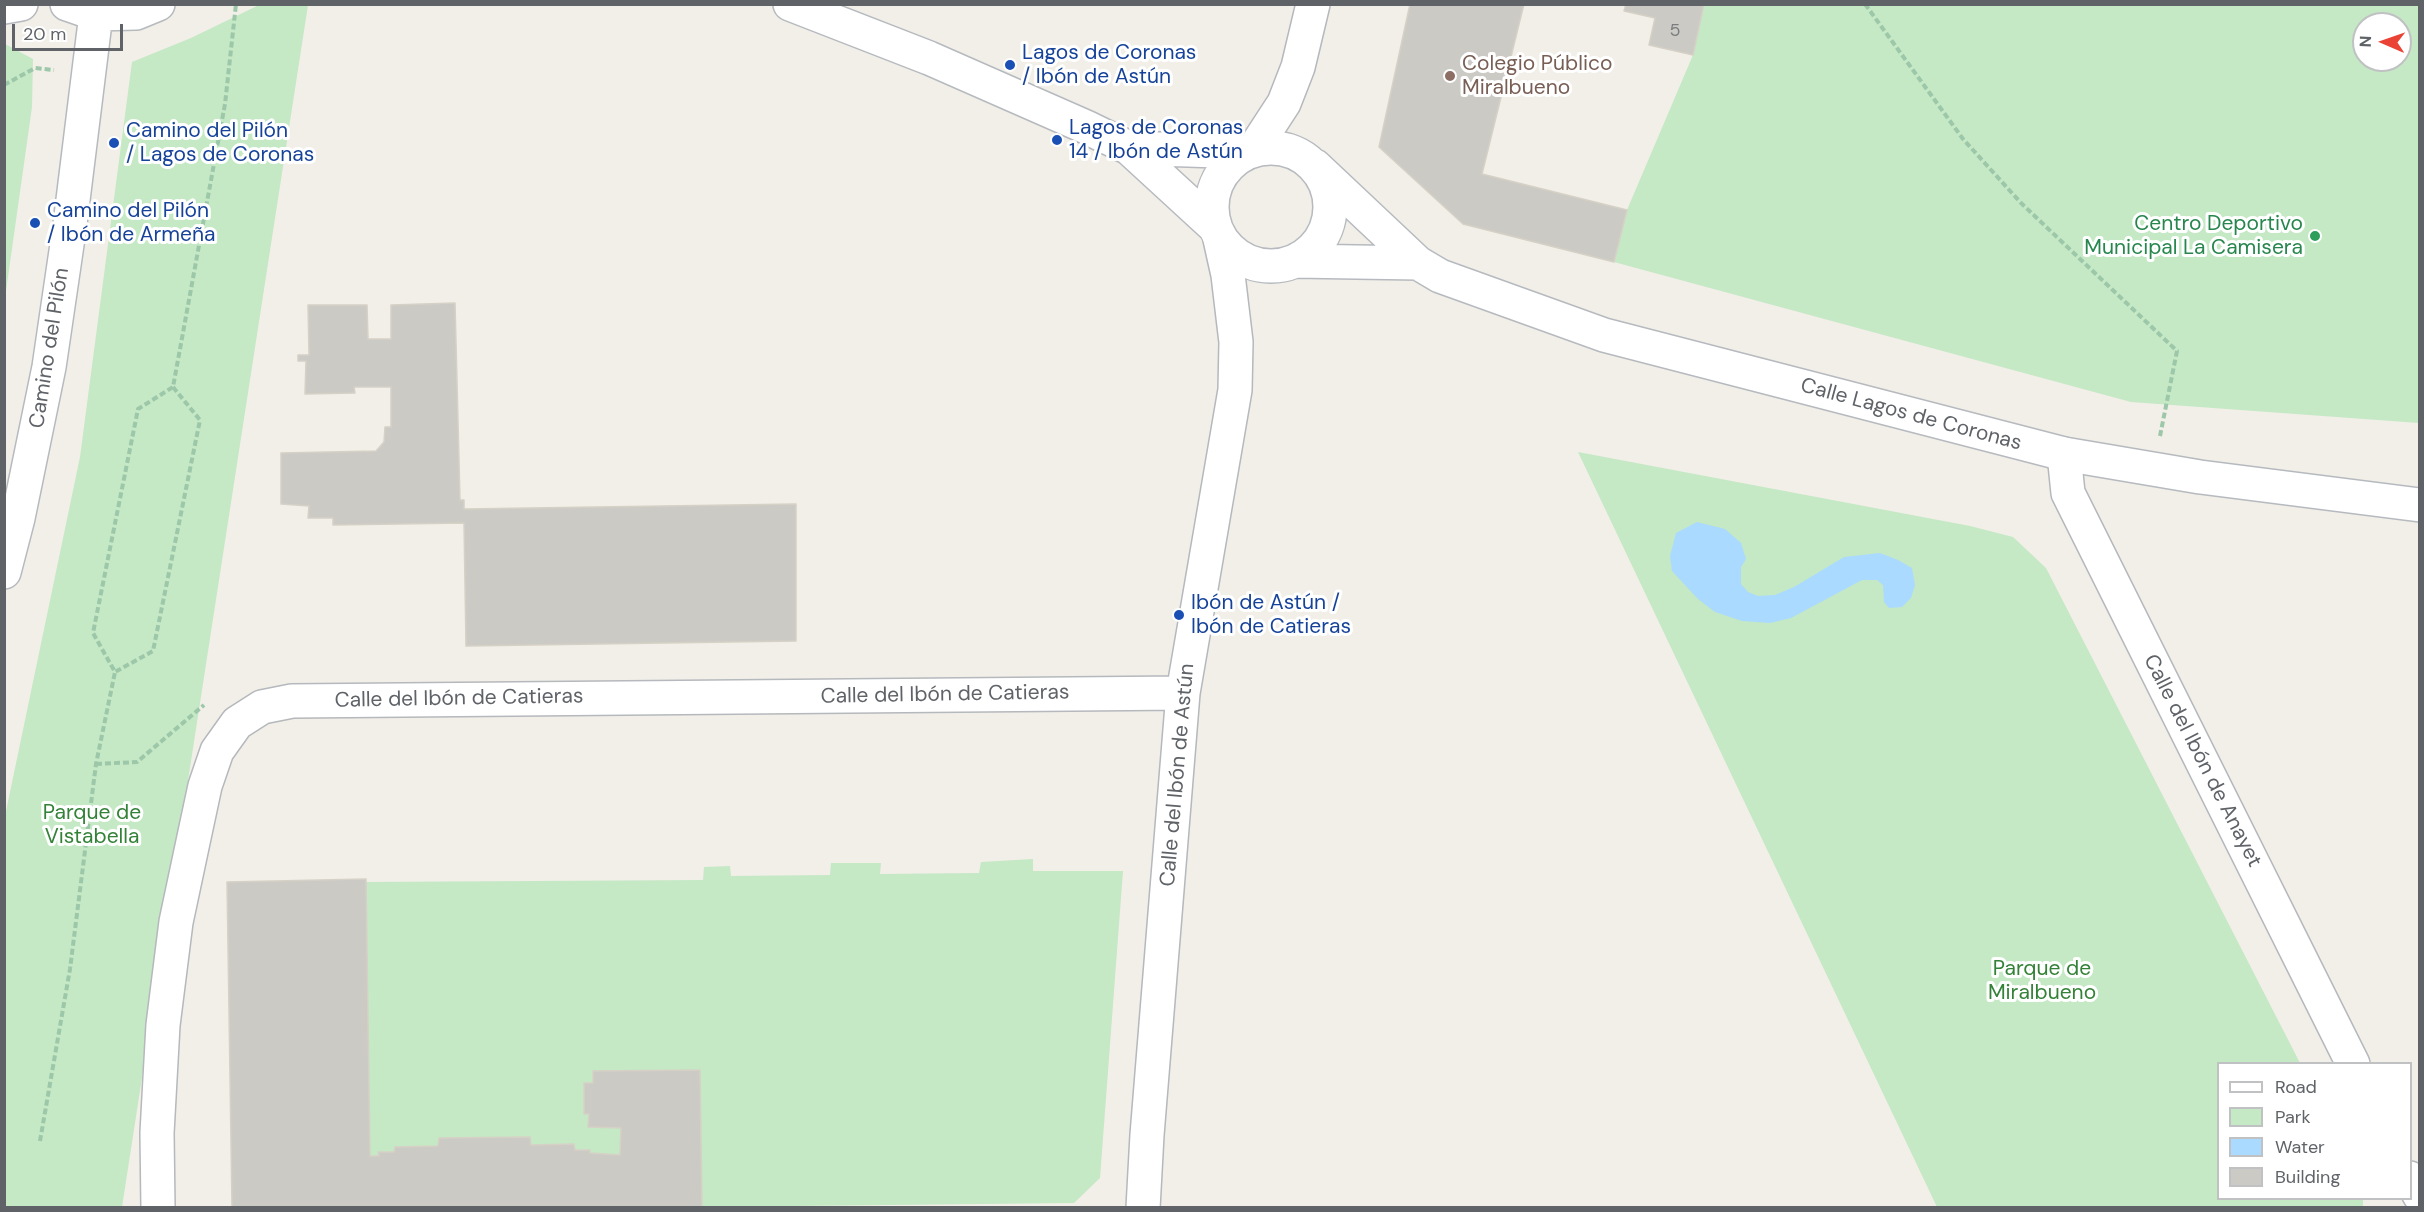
<!DOCTYPE html>
<html>
<head>
<meta charset="utf-8">
<style>
  body { margin:0 }
  #map { position:relative; width:2424px; height:1212px; overflow:hidden; background:#f1efe8; font-family:"DM Sans",sans-serif }
  canvas { display:block }
  .frame { position:absolute; inset:0; border:6px solid #5f6368; pointer-events:none }
  .legend { position:absolute; left:2217px; top:1062px; width:195px; height:138px; box-sizing:border-box; background:#fff; border:2px solid #bfc1c3; margin:0; padding:8px 10px; list-style:none; font-size:18px; color:#5f6368 }
  .legend li { display:flex; align-items:center; gap:12px; height:30px }
  .legend b { width:30px; border:2px solid #bfc1c3 }
  .north { position:absolute; left:2352px; top:12px; width:60px; height:60px; box-sizing:border-box; background:#fff; border:2px solid #bfc1c3; border-radius:50%; rotate:272deg; font-size:16px; font-weight:700; line-height:24px; text-align:center; color:#5f6368 }
  .north::after { content:''; display:block; margin:auto; width:21px; height:27px; background:#ea4335; clip-path:polygon(50% 0,100% 100%,50% 72%,0 100%) }
  .scale { position:absolute; left:12px; top:24px; width:111px; height:27px; box-sizing:border-box; border:3px solid #5f6368; border-top:0; padding-left:8px; font-size:18px; line-height:21px; white-space:nowrap; color:#5f6368; -webkit-text-stroke:4px #fff; paint-order:stroke }
</style>
</head>
<body>
<div id="map">
<canvas width="2424" height="1212"></canvas>
<div class="frame"></div>
<ul class="legend">
<li><b style="height:8px;background:#fff"></b>Road</li>
<li><b style="height:16px;background:#c5e8c5"></b>Park</li>
<li><b style="height:16px;background:#aadaff"></b>Water</li>
<li><b style="height:16px;background:#cccac5"></b>Building</li>
</ul>
<div class="north">N</div>
<div class="scale">20 m</div>
</div>
<script>
const context = document.querySelector('canvas').getContext('2d');
context.lineJoin = 'round';
function paint(path, color) {
  context.fillStyle = color;
  context.fill(path, 'evenodd');
}
function shape(rows) {
  const path = new Path2D();
  for (const r of rows) {
    if (r.length === 3) {
      path.moveTo(r[0] + r[2], r[1]);
      path.arc(r[0], r[1], r[2], 0, 2 * Math.PI);
      continue;
    }
    path.moveTo(r[0], r[1]);
    for (let i = 2; i < r.length; i += 2) path.lineTo(r[i], r[i + 1]);
  }
  return path;
}
function trace(path, color, width, dash) {
  context.strokeStyle = color;
  context.lineWidth = width;
  context.lineCap = dash ? 'butt' : 'round';
  context.setLineDash(dash || []);
  context.stroke(path);
}
function write(font, color, halo, rows, align = 'center') {
  context.font = font + ' "DM Sans",sans-serif';
  context.lineWidth = 6;
  context.setLineDash([]);
  context.textBaseline = 'middle';
  context.strokeStyle = halo;
  context.fillStyle = color;
  for (const [text, x, y, turn = 0] of rows) {
    context.save();
    context.translate(x, y);
    context.rotate((+turn || 0) * Math.PI / 180);
    context.textAlign = isNaN(turn) ? turn : align;
    if (halo) context.strokeText(text, 0, 0);
    context.fillText(text, 0, 0);
    context.restore();
  }
}
paint(shape([
  [259,5,308,5,122,1207,5,1208,5,816,80,457,132,62,191,38],
  [1704,5,2419,5,2419,423,2131,402,1614,262,1627,210,1693,55],
  [2364,24,2400,24,2400,60,2364,60],
  [5,44,33,59,32,107,5,298],
  [1578,452,1970,526,2013,537,2046,568,2300,1063,2218,1064,2218,1198,2363,1199,2363,1207,1937,1207],
  [1033,859,1033,871,1123,871,1100,1178,1074,1203,702,1207,700,1070,593,1071,593,1083,584,1083,584,1113,589,1114,588,1127,621,1128,620,1155,590,1153,590,1150,575,1150,574,1144,531,1145,529,1137,440,1138,438,1146,395,1147,394,1152,379,1153,379,1156,370,1156,366,882,703,880,704,867,730,866,731,876,830,875,831,863,881,863,880,874,979,873,981,862]
]), '#c5e8c5');
paint(shape([
  [1697,522,1725,529,1741,543,1746,559,1741,567,1741,584,1748,592,1758,596,1775,595,1794,587,1844,557,1880,553,1898,560,1912,568,1915,585,1911,598,1902,607,1889,608,1884,602,1883,585,1877,580,1862,580,1791,618,1770,623,1742,621,1715,612,1698,599,1672,571,1670,556,1676,533]
]), '#aadaff');
const building = shape([
  [1410,4,1524,4,1482,174,1627,210,1614,262,1463,224,1379,147,1410,4],
  [1626,4,1704,4,1693,55,1649,45,1655,18,1624,11,1626,4],
  [455,303,460,500,464,500,464,509,796,504,796,641,466,646,464,523,333,525,333,518,308,518,309,506,281,504,281,453,376,451,384,442,385,427,391,427,391,387,354,387,355,393,305,394,306,361,298,361,298,355,309,355,308,305,367,305,368,339,391,339,391,305,455,303],
  [366,879,370,1156,379,1156,378,1152,394,1152,395,1147,438,1146,439,1138,530,1137,531,1145,574,1144,575,1150,590,1150,590,1153,620,1155,621,1128,588,1127,589,1114,584,1114,584,1083,593,1083,593,1071,700,1070,702,1208,232,1207,227,882,366,879]
]);
paint(building, '#cccac5');
trace(building, '#d6d1c6', 1.5);
const street = shape([
  [4,7,21,4],
  [1254,149,1284,103,1298,67,1313,4],
  [2064,454,2068,493,2353,1064],
  [2410,1178,2420,1196],
  [158,1208,157,1133,163,1025,176,922,193,842,205,786,217,751,237,723,262,707,292,701,1183,693],
  [1143,1208,1147,1135,1183,693,1235,390,1236,342,1228,275,1220,239]
]);
const secondary = shape([
  [67,4,96,14,136,13,158,4],
  [790,4,929,58,1086,127,1129,148,1215,227],
  [1271,207,59],
  [1129,148,1247,152],
  [1315,166,1418,263,1440,276,1604,335,2064,454,2200,477,2420,505],
  [1295,261,1418,263],
  [4,572,18,518,49,367,70,224,96,14]
]);
trace(street, '#b5b8bc', 36);
trace(secondary, '#b6babf', 36);
trace(shape([
  [1865,4,1963,139,2021,203,2177,351,2160,436],
  [4,85,35,68,54,70],
  [173,387,200,420,153,651,115,672,93,633,138,409,173,387,225,104,236,4],
  [96,764,137,762,204,705],
  [40,1141,70,969,96,764,115,672]
]), '#9cc7a9', 4, [6, 3]);
trace(street, '#fff', 33);
trace(secondary, '#fff', 33);
for (const [x, y, r, color] of [
  [1010,65,6,"#1a4fb4"],
  [1450,76,6,"#8d6e63"],
  [1057,140,6,"#1a4fb4"],
  [114,143,6,"#1a4fb4"],
  [35,223,6,"#1a4fb4"],
  [2315,236,6,"#2e9e5b"],
  [1179,615,6,"#1a4fb4"]
]) {
  const dot = new Path2D();
  dot.arc(x, y, r, 0, 2 * Math.PI);
  context.fillStyle = color;
  context.fill(dot);
  trace(dot, '#fff', 2);
}
write('18px', '#7a7d7f', null, [
  ["5",1675,31]
]);
write('21px', '#164399', '#fff', [
  ["Lagos de Coronas",1022,53],
  ["/ Ibón de Astún",1022,77],
  ["Lagos de Coronas",1069,128],
  ["14 / Ibón de Astún",1069,152],
  ["Camino del Pilón",126,131],
  ["/ Lagos de Coronas",126,155],
  ["Camino del Pilón",47,211],
  ["/ Ibón de Armeña",47,235],
  ["Ibón de Astún /",1191,603],
  ["Ibón de Catieras",1191,627]
], 'left');
write('21px', '#785e54', '#fff', [
  ["Colegio Público",1462,64],
  ["Miralbueno",1462,88]
], 'left');
write('21px', '#27864d', '#fff', [
  ["Centro Deportivo",2303,224],
  ["Municipal La Camisera",2303,248]
], 'right');
write('21px', '#5f6368', '#fff', [
  ["Camino del Pilón",50,348,-81],
  ["Calle Lagos de Coronas",1911,415,15],
  ["Calle del Ibón de Catieras",945,695,-1],
  ["Calle del Ibón de Catieras",459,699,-1],
  ["Calle del Ibón de Anayet",2202,761,63],
  ["Calle del Ibón de Astún",1178,775,-85]
]);
write('21px', '#348238', '#fff', [
  ["Parque de",92,813],
  ["Vistabella",92,837],
  ["Parque de",2042,969],
  ["Miralbueno",2042,993]
]);
</script>
</body>
</html>
